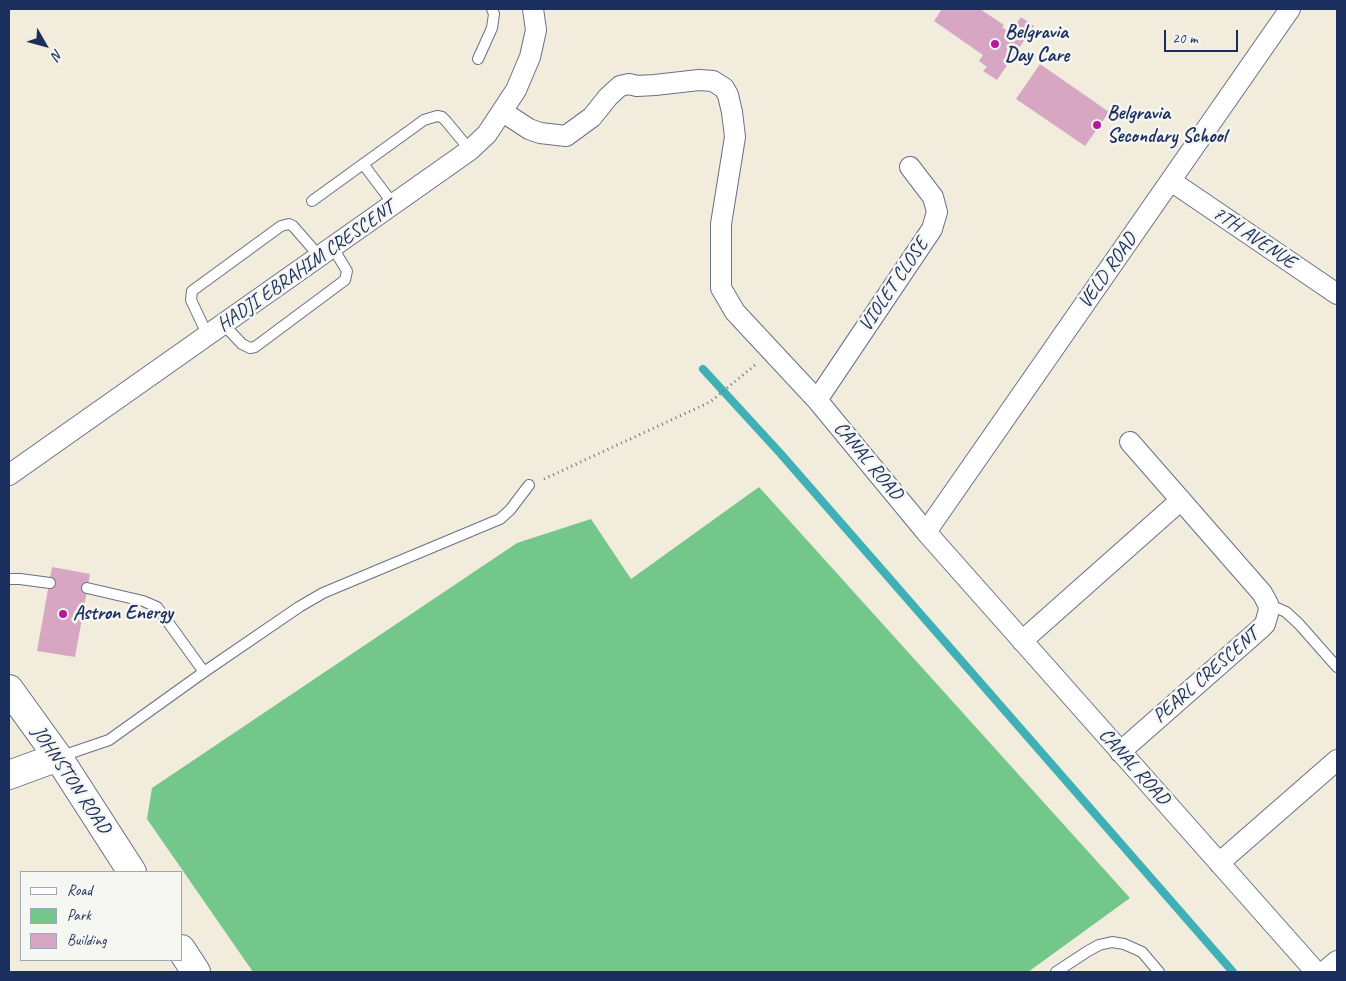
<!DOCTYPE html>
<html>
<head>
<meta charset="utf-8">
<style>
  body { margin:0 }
  #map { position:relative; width:1346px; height:981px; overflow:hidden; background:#f1ecdb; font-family:Caveat,sans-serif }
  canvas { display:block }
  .frame { position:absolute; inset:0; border:10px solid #1b2f5e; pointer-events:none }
  .legend { position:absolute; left:20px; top:871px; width:162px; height:90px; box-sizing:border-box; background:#f6f6f2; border:1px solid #9ea6b7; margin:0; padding:6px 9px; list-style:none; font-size:15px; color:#1b2f5e }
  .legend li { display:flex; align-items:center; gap:10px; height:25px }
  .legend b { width:25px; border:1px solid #9ea6b7 }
  .north { position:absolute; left:20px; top:20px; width:50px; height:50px; -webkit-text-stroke:4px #f6f6f2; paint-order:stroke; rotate:128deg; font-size:14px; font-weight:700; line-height:20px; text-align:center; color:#1b2f5e }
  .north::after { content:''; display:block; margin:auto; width:18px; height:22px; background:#1b2f5e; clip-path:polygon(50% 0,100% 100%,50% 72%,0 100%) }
  .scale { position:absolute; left:1164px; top:30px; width:74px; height:22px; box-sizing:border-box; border:2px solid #1b2f5e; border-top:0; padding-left:6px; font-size:15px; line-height:18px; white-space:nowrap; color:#1b2f5e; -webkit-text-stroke:4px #f6f6f2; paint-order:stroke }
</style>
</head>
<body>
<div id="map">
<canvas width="1346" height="981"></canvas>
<div class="frame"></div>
<ul class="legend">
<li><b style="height:6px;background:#fff"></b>Road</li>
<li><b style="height:14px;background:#74c78a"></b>Park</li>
<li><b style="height:14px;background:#d6a6c3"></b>Building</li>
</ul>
<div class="north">N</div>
<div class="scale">20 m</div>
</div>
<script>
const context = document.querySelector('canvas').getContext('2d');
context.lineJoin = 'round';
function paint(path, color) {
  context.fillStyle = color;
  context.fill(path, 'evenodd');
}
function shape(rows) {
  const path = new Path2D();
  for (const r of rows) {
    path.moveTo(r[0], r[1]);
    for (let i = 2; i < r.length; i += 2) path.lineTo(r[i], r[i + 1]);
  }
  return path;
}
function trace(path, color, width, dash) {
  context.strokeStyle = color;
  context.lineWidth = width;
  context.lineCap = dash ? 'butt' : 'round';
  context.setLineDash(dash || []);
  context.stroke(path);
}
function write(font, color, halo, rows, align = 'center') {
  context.font = font + ' Caveat,sans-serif';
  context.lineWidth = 5;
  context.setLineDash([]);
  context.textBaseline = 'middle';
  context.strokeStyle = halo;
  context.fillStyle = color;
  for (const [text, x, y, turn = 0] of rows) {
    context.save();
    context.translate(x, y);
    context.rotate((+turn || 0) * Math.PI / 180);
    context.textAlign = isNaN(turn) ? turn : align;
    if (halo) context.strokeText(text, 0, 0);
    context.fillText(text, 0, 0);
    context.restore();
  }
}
paint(shape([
  [759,487,1130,898,1028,972,253,972,147,819,152,788,517,543,591,519,631,579]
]), '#74c78a');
trace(shape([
  [703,369,780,453,1233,972]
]), '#3fb0b6', 8);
paint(shape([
  [942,9,980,9,1004,25,1002,27,1010,33,1021,17,1034,26,997,80,983,71,987,67,979,61,983,55,934,21],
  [1040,64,1109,112,1085,146,1016,99],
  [52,567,90,574,75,657,37,651]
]), '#d6a6c3');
const lane = shape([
  [478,59,492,28,494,14,492,9],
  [363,164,394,205],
  [312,201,424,120,437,116,442,117,446,121,470,150],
  [224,325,242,344,250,348,255,347,345,280,347,271,333,248],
  [208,336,191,300,192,291,281,226,289,224,293,226,320,257],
  [9,579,20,579,50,583],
  [87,588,143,601,157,607,204,672],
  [1268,604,1286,612,1299,624,1337,667],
  [59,757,109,740,204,672,299,607,323,593,500,519,510,510,529,485],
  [1056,972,1088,951,1099,945,1112,942,1124,944,1142,952,1159,972]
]);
const street = shape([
  [503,112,529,129,540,133,566,136,592,117,608,97,620,86,629,84,637,86,655,85,699,80,713,81,724,88,728,95,732,112,735,137,721,224,721,288,735,312,817,400,926,532,1316,972],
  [1171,181,1337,294],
  [817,400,932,229,937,212,933,197,910,167],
  [9,475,470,150,487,134,516,90,530,57,536,30,533,9],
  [926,532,1290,9],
  [1022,641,1181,500],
  [1120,752,1260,629,1265,624,1269,610,1268,604,1262,593,1130,442],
  [1219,863,1337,760],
  [1324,972,1337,961]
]);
const secondary = shape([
  [9,689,58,757,132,872],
  [9,775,58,757],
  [181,949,196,972]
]);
trace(lane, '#66718a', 12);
trace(street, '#66718a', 22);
trace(secondary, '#66718a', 30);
trace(shape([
  [544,479,710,402,755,365]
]), '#66718a', 3, [1, 4]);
trace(lane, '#fff', 10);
trace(street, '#fff', 20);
trace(secondary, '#fff', 28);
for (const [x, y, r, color] of [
  [995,44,5,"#b5179e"],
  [1097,125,5,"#b5179e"],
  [63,614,5,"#b5179e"]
]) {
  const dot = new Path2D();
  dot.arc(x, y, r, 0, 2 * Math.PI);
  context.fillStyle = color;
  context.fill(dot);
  trace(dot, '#f6f6f2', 2);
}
write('bold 20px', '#1b2f5e', '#f6f6f2', [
  ["Belgravia",1005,33],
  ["Day Care",1005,56],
  ["Belgravia",1107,114],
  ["Secondary School",1107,137],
  ["Astron Energy",73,614]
], 'left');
write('20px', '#1b2f5e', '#f6f6f2', [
  ["7TH AVENUE",1254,238,34],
  ["HADJI EBRAHIM CRESCENT",306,267,-35],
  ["VELD ROAD",1108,271,-55],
  ["VIOLET CLOSE",894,285,-56],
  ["CANAL ROAD",868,461,50],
  ["PEARL CRESCENT",1206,676,-41],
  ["CANAL ROAD",1134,767,48],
  ["JOHNSTON ROAD",71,780,56]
]);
</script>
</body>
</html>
